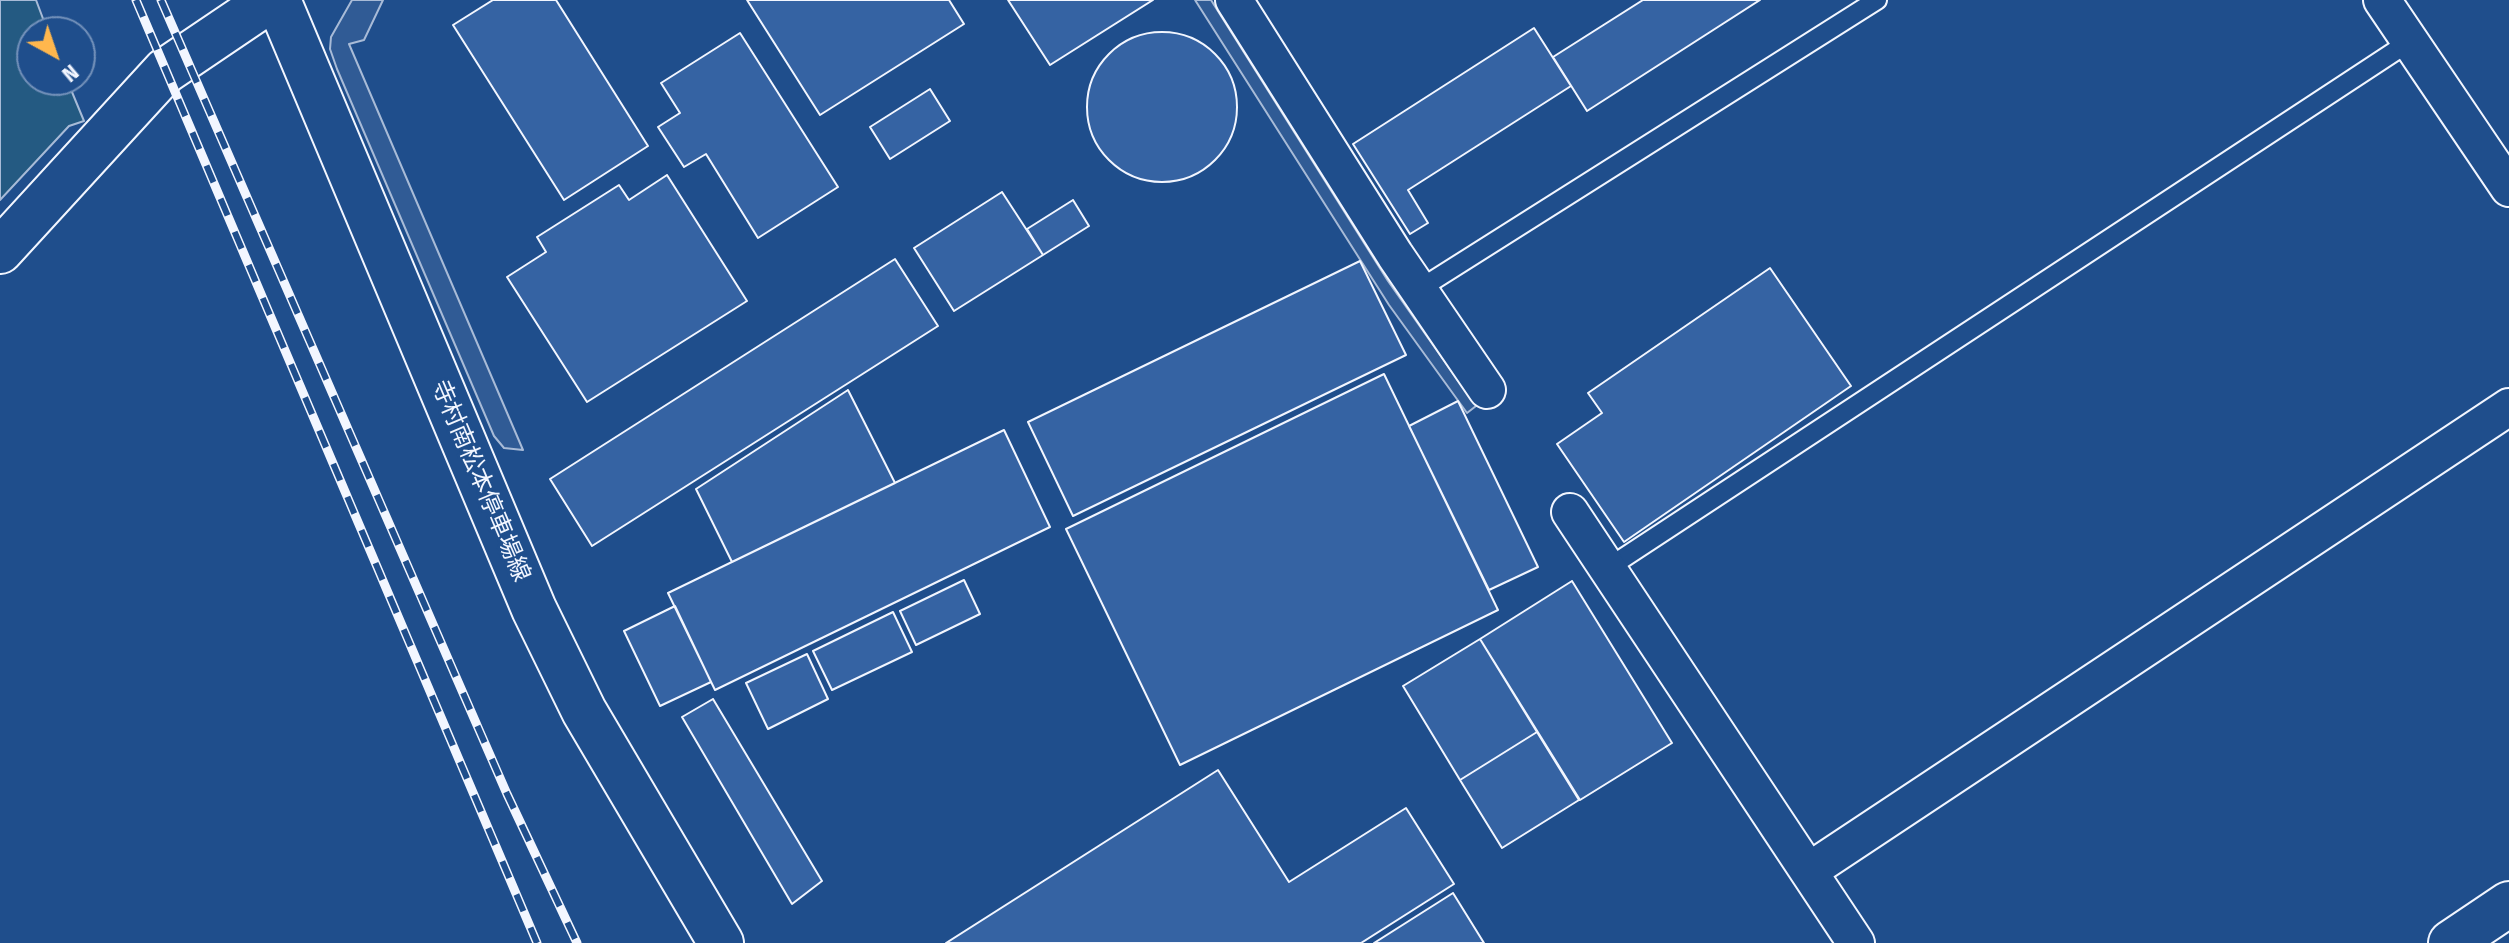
<!DOCTYPE html>
<html>
<head>
<meta charset="utf-8">
<style>
  body { margin:0 }
  #map { position:relative; width:2509px; height:943px; overflow:hidden; background:#1f4e8c; font-family:"Fira Sans Condensed",sans-serif }
  canvas { display:block }
  .north { position:absolute; left:16px; top:16px; width:80px; height:80px; box-sizing:border-box; background:#1f4e8c; border:2px solid #7391ba; border-radius:50%; rotate:140deg; font-size:22px; font-weight:700; line-height:32px; text-align:center; color:#f2f6ff }
  .north::after { content:''; display:block; margin:auto; width:28px; height:36px; background:#ffb74d; clip-path:polygon(50% 0,100% 100%,50% 72%,0 100%) }
</style>
</head>
<body>
<div id="map">
<canvas width="2509" height="943"></canvas>
<div class="north">N</div>
</div>
<script>
const context = document.querySelector('canvas').getContext('2d');
context.lineJoin = 'round';
function paint(path, color) {
  context.fillStyle = color;
  context.fill(path, 'evenodd');
}
function shape(rows) {
  const path = new Path2D();
  for (const r of rows) {
    if (r.length === 3) {
      path.moveTo(r[0] + r[2], r[1]);
      path.arc(r[0], r[1], r[2], 0, 2 * Math.PI);
      continue;
    }
    path.moveTo(r[0], r[1]);
    for (let i = 2; i < r.length; i += 2) path.lineTo(r[i], r[i + 1]);
  }
  return path;
}
function trace(path, color, width, dash) {
  context.strokeStyle = color;
  context.lineWidth = width;
  context.lineCap = dash ? 'butt' : 'round';
  context.setLineDash(dash || []);
  context.stroke(path);
}
function write(font, color, halo, rows, align = 'center') {
  context.font = font + ' "Fira Sans Condensed","Noto Sans JP",sans-serif';
  context.lineWidth = 6;
  context.setLineDash([]);
  context.textBaseline = 'middle';
  context.strokeStyle = halo;
  context.fillStyle = color;
  for (const [text, x, y, turn = 0] of rows) {
    context.save();
    context.translate(x, y);
    context.rotate((+turn || 0) * Math.PI / 180);
    context.textAlign = isNaN(turn) ? turn : align;
    if (halo) context.strokeText(text, 0, 0);
    context.fillText(text, 0, 0);
    context.restore();
  }
}
const green = shape([
  [0,0,36,0,48,32,32,32,32,80,67,80,84,121,69,126,0,200,0,0]
]);
paint(green, '#245a82');
trace(green, '#a8bbd7', 2);
const parking = shape([
  [352,0,383,0,364,40,349,44,523,450,504,448,494,436,337,69,330,49,331,37,352,0],
  [1195,0,1211,0,1388,281,1476,406,1467,413,1389,305,1195,0]
]);
paint(parking, '#305b95');
trace(parking, '#a8bbd7', 2);
const building = shape([
  [493,0,556,0,648,146,564,200,453,25,493,0],
  [747,0,949,0,964,24,820,115,747,0],
  [1008,0,1153,0,1050,65,1008,0],
  [1643,0,1760,0,1587,111,1553,57,1643,0],
  [1534,28,1571,86,1408,190,1428,223,1410,234,1353,144,1534,28],
  [1162,107,75],
  [740,33,838,187,758,238,706,154,684,167,658,127,680,113,661,83,740,33],
  [930,89,950,121,890,159,870,127,930,89],
  [667,175,747,301,587,402,507,277,546,252,537,237,619,185,629,200,667,175],
  [1002,192,1043,255,954,311,914,248,1002,192],
  [1073,200,1089,226,1043,255,1027,229,1073,200],
  [895,259,938,326,592,546,550,479,895,259],
  [1360,261,1406,355,1073,516,1028,422,1360,261],
  [1770,268,1851,386,1624,542,1557,444,1602,413,1588,393,1770,268],
  [1384,374,1498,610,1180,765,1066,529,1384,374],
  [848,390,895,483,732,562,696,489,848,390],
  [1458,401,1538,567,1489,590,1409,426,1458,401],
  [1004,430,1050,527,715,690,668,593,1004,430],
  [964,580,980,614,916,645,900,611,964,580],
  [1572,581,1672,743,1580,800,1480,639,1572,581],
  [675,606,711,682,660,706,624,631,675,606],
  [893,612,912,652,832,690,813,651,893,612],
  [1480,639,1537,732,1460,780,1403,686,1480,639],
  [807,654,828,699,768,729,746,683,807,654],
  [713,699,822,881,792,904,682,717,713,699],
  [1537,732,1579,800,1502,848,1460,780,1537,732],
  [1218,770,1289,882,1406,808,1454,884,1361,943,946,943,1218,770],
  [1453,893,1484,943,1374,943,1453,893]
]);
paint(building, '#3563a3');
trace(building, '#f2f6ff', 2);
const service = shape([
  [1418,290,1877,0],
  [1608,568,2409,42]
]);
const minor = shape([
  [1234,0,1395,255,1487,390],
  [2382,0,2509,188],
  [1570,512,1856,943],
  [1809,871,2509,407]
]);
const tertiary = shape([
  [2451,943,2509,904]
]);
const secondary = shape([
  [278,0,534,609,584,711,721,943],
  [0,251,165,71,270,0]
]);
trace(service, '#f2f6ff', 22);
trace(minor, '#f2f6ff', 40);
trace(tertiary, '#f2f6ff', 48);
trace(secondary, '#f2f6ff', 48);
trace(service, '#1f4e8c', 18);
trace(minor, '#1f4e8c', 36);
trace(tertiary, '#1f4e8c', 44);
trace(secondary, '#1f4e8c', 44);
const rail = shape([
  [136,0,537,943],
  [161,0,507,794,577,943]
]);
trace(rail, '#f2f6ff', 9);
trace(rail, '#1f4e8c', 6, [18]);
write('24px', '#f2f6ff', '#1f4e8c', [
  ["寺村南松本停車場線",480,481,67]
]);
</script>
</body>
</html>
